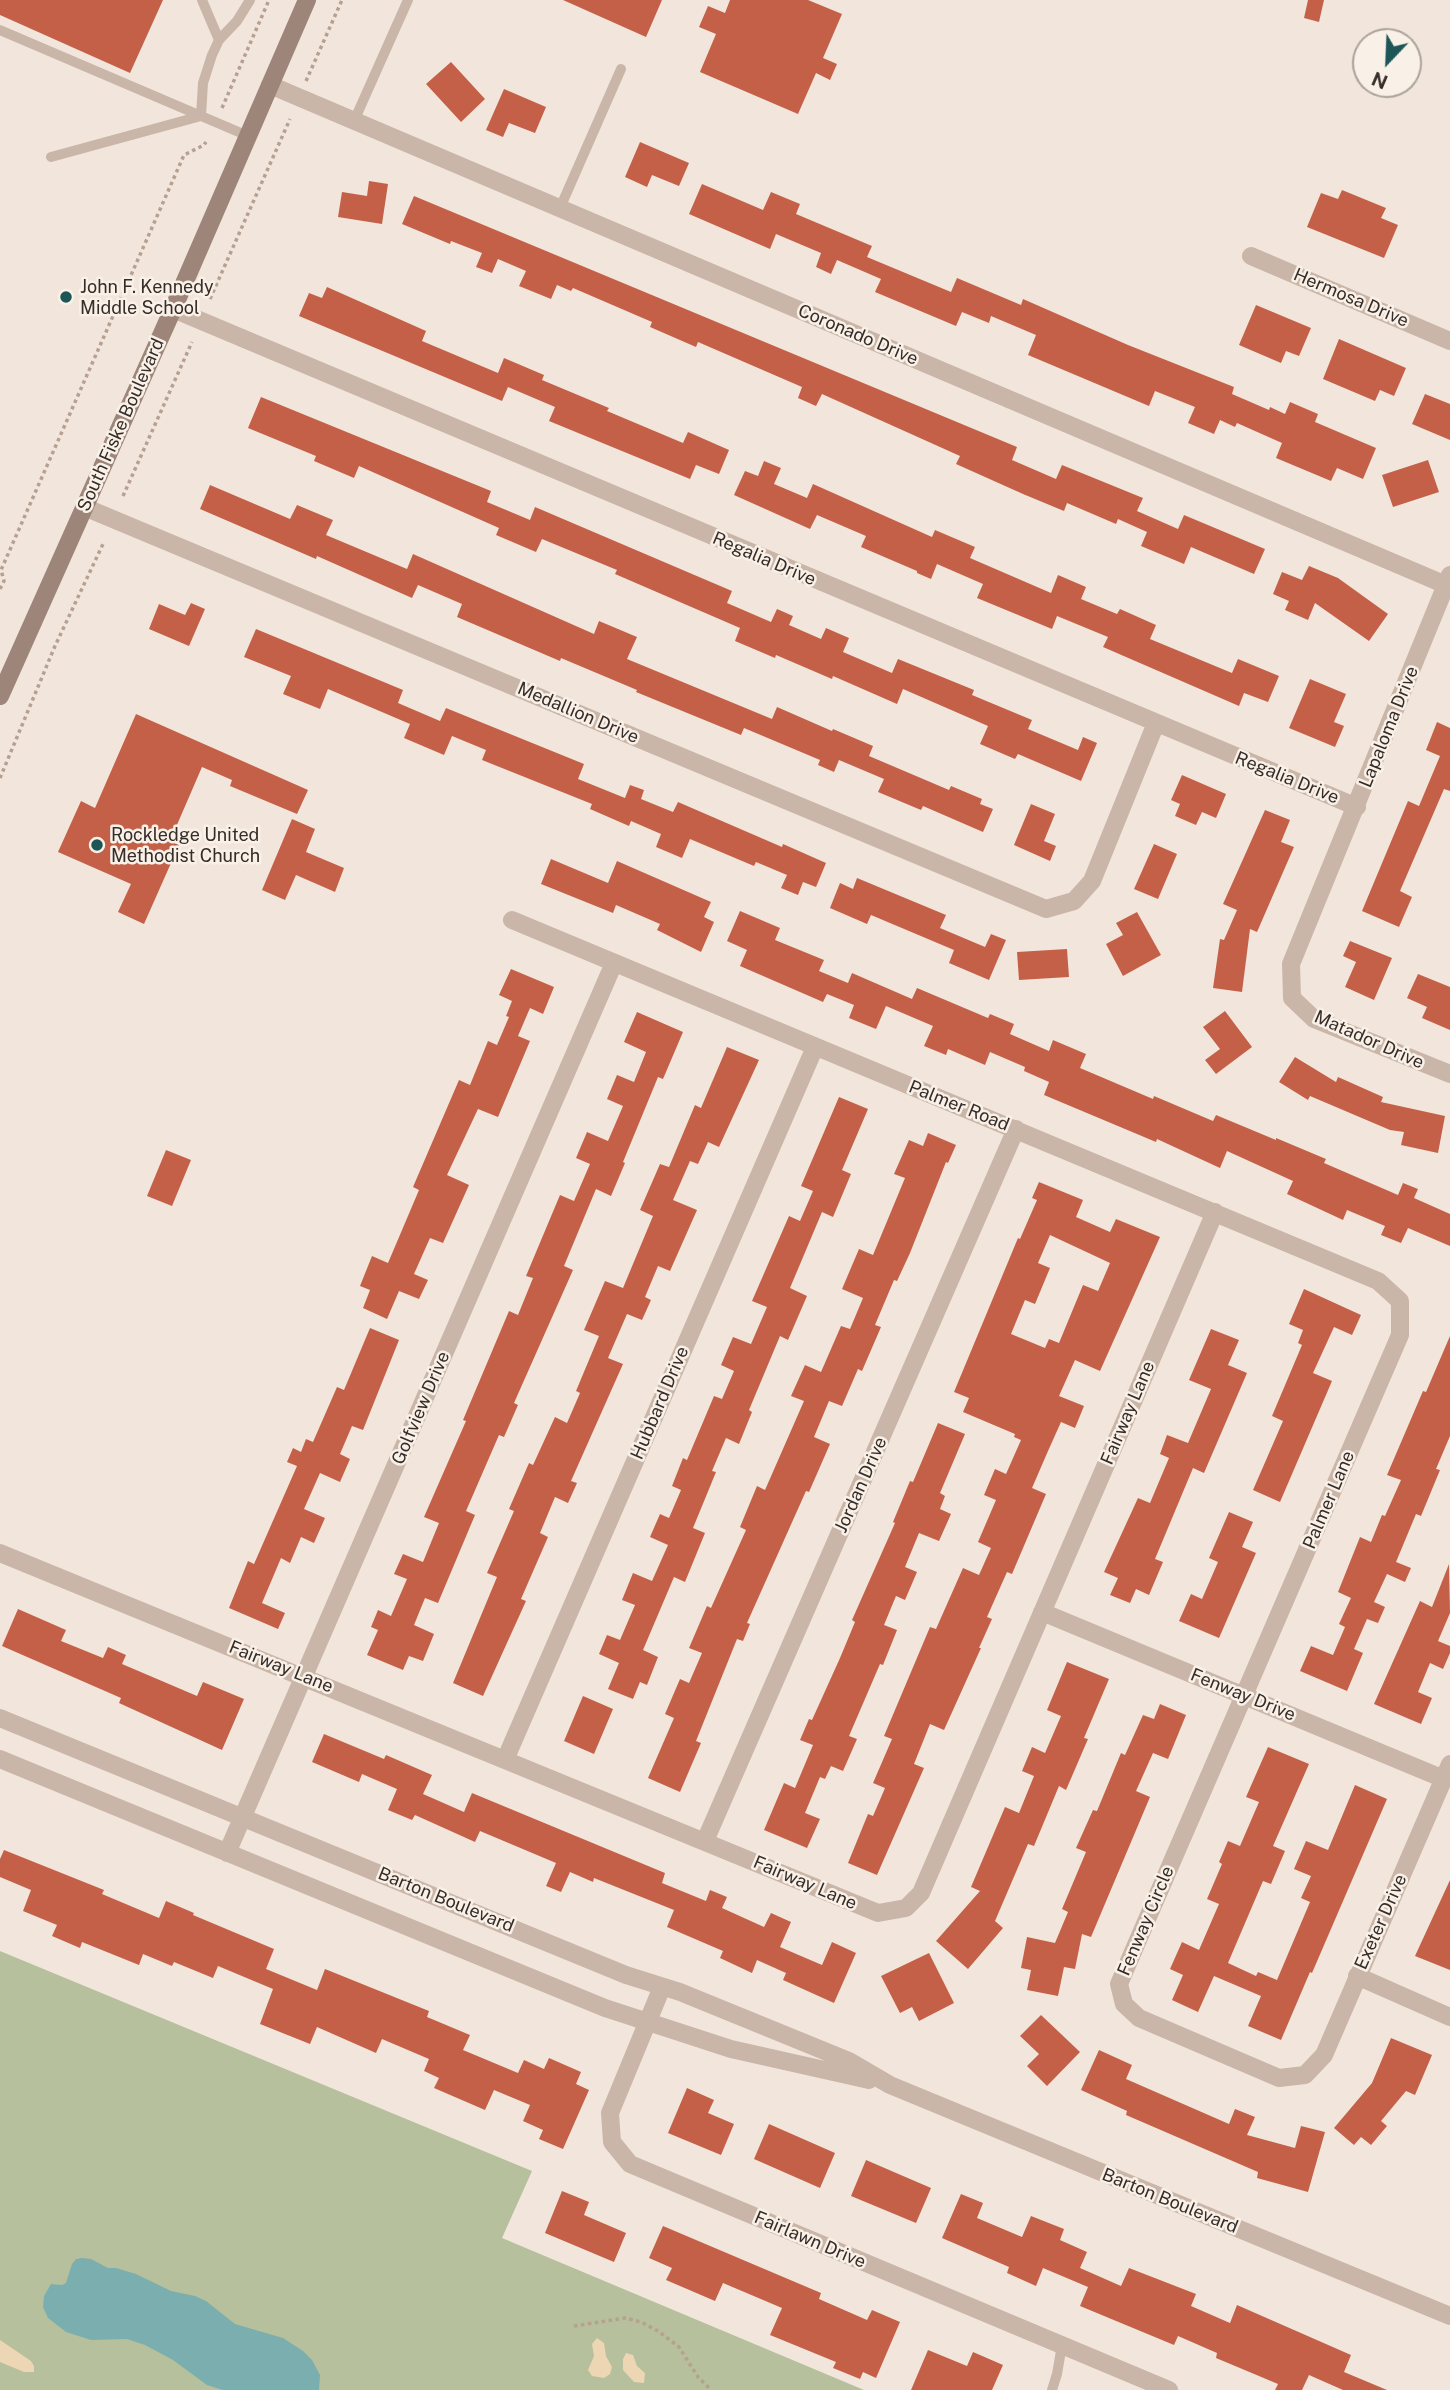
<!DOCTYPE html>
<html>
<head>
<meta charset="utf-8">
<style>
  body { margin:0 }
  #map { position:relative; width:1450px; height:2390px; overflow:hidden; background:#f2e6dc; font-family:"Public Sans",sans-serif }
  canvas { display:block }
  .north { position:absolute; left:1352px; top:28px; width:70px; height:70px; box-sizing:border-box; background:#f9f1e8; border:2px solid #aba29b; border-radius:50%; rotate:203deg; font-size:19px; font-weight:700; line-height:28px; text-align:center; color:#362c28 }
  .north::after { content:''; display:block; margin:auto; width:24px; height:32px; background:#1e5657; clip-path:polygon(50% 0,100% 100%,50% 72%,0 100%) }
</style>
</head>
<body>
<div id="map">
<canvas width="1450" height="2390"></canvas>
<div class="north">N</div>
</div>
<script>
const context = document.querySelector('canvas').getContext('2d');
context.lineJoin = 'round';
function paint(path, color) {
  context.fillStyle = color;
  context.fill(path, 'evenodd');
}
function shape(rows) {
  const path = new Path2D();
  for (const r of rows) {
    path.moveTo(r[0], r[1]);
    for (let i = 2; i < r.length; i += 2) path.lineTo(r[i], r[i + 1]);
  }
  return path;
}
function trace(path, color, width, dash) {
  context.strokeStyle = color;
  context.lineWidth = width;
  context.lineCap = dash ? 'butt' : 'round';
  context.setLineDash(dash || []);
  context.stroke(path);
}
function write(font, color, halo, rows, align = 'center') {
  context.font = font + ' "Public Sans",sans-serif';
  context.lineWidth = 5;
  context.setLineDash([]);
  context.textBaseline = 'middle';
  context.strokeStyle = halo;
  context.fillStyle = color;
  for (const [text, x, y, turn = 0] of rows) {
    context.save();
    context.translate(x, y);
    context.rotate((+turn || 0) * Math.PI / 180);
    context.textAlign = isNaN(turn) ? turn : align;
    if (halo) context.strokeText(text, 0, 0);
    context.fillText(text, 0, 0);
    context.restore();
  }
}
paint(shape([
  [0,1951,532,2171,502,2238,864,2390,0,2390]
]), '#b6c09c');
paint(shape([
  [597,2338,604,2343,606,2356,612,2367,610,2374,604,2378,592,2376,588,2370,594,2356,592,2344],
  [0,2340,31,2361,34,2366,34,2372,24,2372,0,2362],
  [626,2353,633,2355,637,2366,645,2373,644,2383,634,2382,623,2370,623,2359]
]), '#ecd6b3');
paint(shape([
  [82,2258,91,2259,108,2268,116,2268,136,2274,171,2291,195,2296,206,2301,235,2324,283,2338,303,2351,312,2360,320,2375,319,2390,223,2390,207,2385,173,2360,145,2345,127,2339,91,2340,66,2332,48,2318,43,2307,44,2296,51,2284,62,2285,66,2283,72,2264,76,2259]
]), '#7baeae');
paint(shape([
  [0,0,163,0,130,73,0,15],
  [563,0,662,0,646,37],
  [730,0,808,0,842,14,823,58,837,64,830,80,816,73,798,114,700,72,716,34,699,27,708,6,725,13],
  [1308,0,1324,0,1319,22,1304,18],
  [451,62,485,99,461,122,426,84],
  [504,89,546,107,535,133,509,123,503,137,486,130],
  [640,142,689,163,679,186,652,175,647,187,625,177],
  [369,181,388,184,382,224,338,217,342,192,367,196],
  [702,184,763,210,771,192,800,204,796,214,872,246,867,257,951,292,957,278,1021,305,1023,299,1128,345,1234,387,1232,394,1269,410,1270,407,1285,414,1290,402,1318,414,1315,422,1376,448,1363,479,1337,468,1331,481,1276,458,1282,443,1237,423,1235,427,1220,420,1214,434,1188,423,1195,407,1155,391,1149,406,1028,355,1036,335,991,316,989,323,962,312,956,326,875,292,881,279,837,260,831,274,816,267,821,253,776,234,770,249,689,214],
  [1342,190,1386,208,1381,218,1398,225,1384,258,1307,227,1321,193,1338,199],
  [414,196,1017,447,1012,460,1056,479,1062,465,1143,498,1137,511,1178,529,1184,515,1265,549,1254,574,1191,547,1184,564,1141,546,1147,532,1118,519,1116,524,1067,503,1064,511,1023,494,956,464,960,456,822,394,816,406,798,398,802,387,698,342,696,347,650,327,652,322,573,288,571,291,557,285,551,299,519,286,526,271,498,259,492,273,476,267,482,253,451,241,450,244,402,224],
  [327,287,426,331,422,341,498,373,504,358,544,375,542,380,609,408,607,411,683,443,688,432,729,450,719,474,696,465,690,479,549,421,555,407,508,387,502,401,299,316,309,293,322,298],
  [1256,305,1311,328,1299,356,1286,351,1281,363,1239,345],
  [1339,339,1406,368,1394,396,1380,390,1375,401,1323,379],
  [1425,394,1450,404,1450,440,1412,424],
  [261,397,491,491,487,502,530,520,535,507,732,591,727,603,771,622,777,609,793,616,789,625,821,639,826,628,849,638,843,652,892,673,898,659,974,690,972,695,1032,720,1028,729,1078,750,1083,737,1097,743,1081,781,1018,754,1015,759,980,744,988,726,903,689,897,704,833,676,832,679,776,655,775,658,735,641,740,628,615,574,617,570,542,539,536,552,496,535,499,528,359,466,354,478,314,461,316,456,248,428],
  [1428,460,1439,492,1393,507,1382,475],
  [764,461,781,468,774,484,807,498,813,484,932,537,935,530,975,547,970,558,1051,593,1058,575,1086,587,1081,599,1117,614,1120,609,1156,625,1150,639,1232,673,1238,659,1279,676,1268,702,1244,693,1239,706,1103,647,1108,637,1057,616,1052,629,977,598,983,584,937,564,931,579,917,573,917,571,861,547,866,536,817,515,810,529,734,495,745,471,758,476],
  [210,485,290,519,297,505,333,520,326,535,407,569,413,554,594,634,599,621,637,637,627,659,772,719,777,707,832,731,833,729,873,746,869,756,949,790,951,786,982,799,980,804,993,809,983,832,923,806,921,810,878,792,884,779,839,760,834,772,818,765,820,760,744,728,741,735,636,692,637,690,561,658,560,661,457,617,462,604,418,585,412,598,317,556,316,559,200,509],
  [1309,566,1338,578,1388,614,1369,641,1315,603,1308,620,1285,610,1289,601,1273,594,1282,572,1302,580],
  [191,603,205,609,189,646,149,629,159,604,185,615],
  [256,629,403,690,398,703,440,721,446,708,584,764,578,779,625,798,630,785,644,790,641,799,673,812,678,802,782,847,783,844,826,863,816,887,803,882,798,895,781,888,787,875,756,862,754,866,690,839,682,858,656,847,661,834,631,821,629,826,590,809,592,804,482,760,486,750,452,736,444,755,404,738,410,724,328,689,320,709,283,694,291,676,244,657],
  [1310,679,1346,694,1334,722,1344,726,1335,747,1289,728],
  [136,714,308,790,297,814,230,786,232,780,202,767,170,841,179,845,144,924,118,912,131,884,58,852,81,801,95,808],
  [1437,722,1450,728,1450,791,1444,789,1400,891,1412,897,1399,927,1362,911,1408,801,1419,806,1440,756,1426,750],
  [1182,775,1226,794,1216,818,1202,812,1196,825,1175,816,1180,804,1171,800],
  [1031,804,1055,814,1044,841,1056,846,1050,861,1014,845],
  [1265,810,1290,820,1281,842,1294,847,1257,932,1250,929,1242,992,1213,988,1220,939,1224,940,1237,910,1223,904],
  [292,819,315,829,306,852,344,868,335,892,296,875,285,900,262,890],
  [1154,844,1177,854,1158,899,1134,889],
  [551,859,608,883,617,861,711,902,704,917,714,922,701,952,657,930,660,924,616,905,613,913,541,884],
  [857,878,946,915,940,928,985,947,991,934,1006,940,989,980,949,963,954,950,871,915,867,924,830,908,840,883,853,889],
  [740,911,780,928,775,940,824,960,819,971,848,983,852,973,912,999,917,988,988,1018,990,1014,1014,1024,1010,1034,1049,1051,1053,1040,1086,1054,1080,1068,1153,1099,1154,1096,1213,1121,1216,1115,1276,1140,1276,1138,1326,1159,1324,1163,1398,1195,1403,1183,1418,1189,1414,1198,1450,1214,1450,1246,1408,1228,1401,1243,1381,1235,1385,1226,1347,1210,1343,1220,1287,1194,1293,1181,1227,1151,1220,1168,1157,1139,1156,1142,1044,1095,1049,1082,1024,1071,1025,1067,990,1052,985,1065,948,1049,946,1055,924,1046,933,1026,886,1006,876,1029,849,1018,854,1005,827,994,823,1002,740,966,747,950,727,941],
  [1137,912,1161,955,1123,976,1106,944,1123,935,1116,923],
  [1350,941,1392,958,1374,1000,1345,987,1356,962,1343,956],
  [1067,949,1069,977,1019,980,1017,952],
  [511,969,554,987,543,1014,530,1008,518,1036,530,1041,498,1117,478,1109,447,1175,469,1185,443,1243,430,1238,414,1274,428,1280,419,1299,399,1291,387,1319,363,1308,370,1290,360,1286,372,1256,388,1263,419,1190,413,1187,459,1080,470,1085,488,1041,497,1045,509,1017,506,1016,512,1001,499,995],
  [1418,974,1450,987,1450,1030,1422,1018,1427,1007,1407,998],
  [1225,1011,1252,1047,1216,1074,1205,1060,1220,1049,1203,1027],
  [637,1012,683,1032,663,1079,658,1077,623,1162,625,1163,611,1196,596,1189,564,1266,573,1270,514,1403,518,1405,504,1437,499,1435,466,1511,475,1515,438,1603,425,1598,414,1625,434,1634,423,1661,409,1656,403,1670,367,1655,378,1630,371,1627,378,1610,391,1616,407,1579,394,1574,403,1554,423,1562,439,1523,424,1517,466,1421,463,1420,509,1311,518,1315,533,1278,526,1276,560,1195,574,1201,590,1164,576,1158,587,1132,608,1141,623,1106,607,1099,617,1075,634,1082,646,1052,624,1042],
  [727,1047,759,1060,719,1147,708,1142,698,1164,690,1161,673,1200,697,1210,670,1271,658,1266,645,1297,651,1300,642,1320,627,1314,608,1358,623,1364,571,1481,577,1483,568,1503,555,1497,540,1533,548,1537,521,1599,526,1601,483,1696,453,1683,497,1577,487,1573,514,1511,509,1509,529,1463,533,1465,555,1417,567,1423,580,1393,576,1391,599,1336,584,1330,605,1281,623,1288,653,1216,640,1210,660,1164,669,1167,695,1105,701,1108],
  [1295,1057,1336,1082,1338,1077,1383,1097,1381,1102,1445,1116,1438,1153,1401,1145,1404,1132,1390,1130,1310,1096,1308,1100,1279,1082],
  [839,1097,868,1109,842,1170,851,1174,833,1217,822,1212,790,1288,807,1296,788,1340,780,1336,749,1410,752,1412,739,1444,726,1438,712,1471,716,1472,693,1528,705,1533,685,1582,674,1577,643,1650,658,1657,647,1685,640,1682,633,1699,608,1689,619,1663,599,1654,607,1635,620,1640,635,1605,622,1600,633,1573,652,1581,668,1545,650,1537,660,1514,669,1518,681,1490,672,1486,683,1458,687,1460,714,1396,722,1399,734,1371,721,1365,733,1337,751,1344,767,1307,752,1301,789,1216,800,1221,813,1191,801,1186],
  [928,1133,956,1145,948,1163,946,1162,910,1253,897,1281,894,1280,875,1325,881,1327,862,1371,858,1369,842,1406,829,1401,814,1437,830,1444,809,1492,806,1491,747,1623,750,1624,743,1641,737,1639,696,1741,701,1743,680,1792,648,1778,674,1718,665,1714,680,1679,689,1683,702,1653,689,1648,707,1606,711,1608,746,1530,740,1527,757,1486,765,1490,804,1401,791,1396,805,1365,821,1372,841,1326,850,1329,863,1298,842,1289,859,1249,873,1255,905,1178,894,1174,909,1140,923,1146],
  [166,1150,191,1160,172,1206,147,1196],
  [1039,1182,1083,1200,1076,1217,1110,1232,1116,1219,1160,1237,1100,1371,1075,1360,1059,1396,1084,1406,1075,1428,1061,1422,1048,1451,1032,1488,1046,1494,1012,1574,1007,1572,987,1617,992,1619,979,1648,981,1648,944,1730,930,1724,914,1764,924,1768,877,1875,848,1863,868,1814,873,1816,885,1788,873,1783,892,1739,884,1736,930,1627,936,1629,963,1568,979,1575,991,1548,978,1542,996,1500,984,1495,995,1469,1006,1474,1021,1440,1014,1437,1015,1434,963,1412,969,1398,954,1392,1018,1238,1020,1239,1037,1200,1032,1198],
  [1050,1235,1110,1263,1098,1291,1083,1285,1059,1343,1049,1339,1045,1348,1011,1334,1025,1300,1035,1304,1050,1268,1038,1263],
  [1304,1289,1361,1315,1352,1335,1334,1327,1313,1373,1332,1381,1280,1502,1253,1490,1283,1421,1272,1416,1302,1345,1298,1343,1303,1330,1289,1324],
  [370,1328,399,1340,363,1430,352,1426,340,1454,350,1459,340,1482,320,1473,304,1509,325,1518,314,1543,301,1537,290,1563,281,1558,262,1603,285,1613,278,1629,229,1608,248,1561,254,1564,297,1466,287,1462,293,1448,301,1452,306,1439,313,1442,337,1387,344,1390],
  [1211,1329,1239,1340,1228,1365,1247,1373,1204,1473,1193,1468,1155,1559,1163,1562,1149,1595,1136,1589,1130,1603,1110,1595,1118,1578,1104,1572,1138,1498,1150,1503,1169,1458,1160,1454,1167,1435,1188,1443,1211,1389,1189,1380],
  [1450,1336,1450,1436,1436,1469,1440,1470,1421,1516,1416,1514,1396,1562,1411,1568,1405,1582,1387,1574,1374,1602,1385,1607,1378,1623,1367,1619,1354,1649,1363,1653,1347,1691,1300,1671,1311,1646,1333,1655,1345,1627,1339,1624,1351,1598,1338,1592,1360,1537,1371,1542,1382,1515,1385,1516,1401,1480,1387,1475,1423,1391,1426,1392],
  [938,1423,965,1434,940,1493,945,1496,940,1509,951,1514,939,1541,919,1533,905,1567,917,1572,905,1600,896,1596,884,1625,897,1630,883,1665,880,1664,849,1736,857,1739,843,1771,831,1766,825,1779,820,1777,805,1813,820,1819,807,1848,764,1830,784,1783,795,1788,813,1745,800,1740,809,1719,812,1720,840,1658,855,1622,852,1620,895,1523,893,1522,910,1481,913,1482],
  [1229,1512,1253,1522,1242,1547,1256,1553,1219,1638,1179,1621,1191,1594,1202,1599,1218,1562,1209,1558],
  [1449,1564,1450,1613,1438,1641,1450,1646,1450,1653,1443,1669,1430,1663,1418,1692,1432,1698,1421,1724,1374,1704,1420,1601,1432,1607],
  [18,1609,66,1630,61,1641,103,1658,108,1647,126,1655,122,1664,197,1696,203,1682,244,1699,222,1750,119,1703,121,1698,2,1646],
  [1067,1662,1109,1679,1084,1738,1088,1739,1066,1790,1059,1786,1034,1846,1028,1844,995,1921,1003,1928,968,1969,936,1941,980,1891,971,1887,1005,1807,1019,1813,1034,1776,1022,1771,1032,1747,1045,1753,1061,1716,1047,1710],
  [583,1696,613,1709,594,1754,564,1741],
  [1160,1704,1186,1715,1168,1759,1153,1753,1136,1791,1150,1797,1091,1937,1082,1934,1075,1969,1064,1967,1058,1996,1027,1990,1031,1970,1021,1968,1027,1937,1055,1943,1068,1912,1062,1909,1086,1852,1076,1848,1093,1810,1097,1811,1121,1753,1125,1755,1143,1715,1154,1719],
  [324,1734,384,1759,386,1755,432,1775,423,1794,464,1812,472,1793,665,1873,662,1883,706,1901,710,1890,727,1897,722,1908,764,1927,771,1913,791,1922,780,1947,822,1965,832,1942,856,1953,834,2003,783,1980,786,1973,757,1960,752,1973,720,1958,723,1951,667,1927,674,1910,594,1878,593,1882,570,1872,561,1892,546,1886,556,1863,480,1831,475,1842,415,1815,412,1820,388,1810,397,1789,362,1774,359,1782,312,1762],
  [1268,1747,1309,1764,1273,1846,1285,1851,1271,1884,1263,1881,1228,1963,1256,1976,1258,1972,1277,1980,1310,1902,1301,1898,1311,1876,1294,1869,1306,1841,1328,1850,1355,1785,1387,1799,1312,1973,1310,1972,1281,2040,1248,2026,1261,1996,1214,1976,1198,2012,1172,2000,1183,1975,1170,1969,1182,1942,1199,1950,1219,1904,1207,1899,1222,1864,1219,1862,1228,1841,1240,1846,1259,1802,1246,1797],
  [4,1850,104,1890,102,1894,159,1918,166,1901,194,1913,193,1915,274,1949,266,1969,317,1990,325,1969,429,2011,427,2017,470,2035,463,2050,518,2073,524,2060,544,2069,549,2058,581,2072,576,2084,589,2090,563,2149,539,2139,543,2130,523,2121,530,2105,494,2090,485,2110,434,2088,439,2078,424,2071,429,2059,382,2039,376,2053,317,2027,310,2044,260,2024,273,1989,218,1966,213,1978,174,1962,172,1966,143,1954,139,1965,82,1942,80,1948,52,1936,57,1925,23,1911,31,1890,0,1877,0,1859],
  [1450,1880,1450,1970,1415,1956],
  [929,1953,954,2003,919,2021,912,2007,900,2013,881,1976],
  [1041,2015,1080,2052,1047,2086,1027,2066,1039,2054,1020,2036],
  [1391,2038,1432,2055,1415,2095,1406,2091,1381,2121,1387,2126,1371,2145,1361,2137,1354,2145,1334,2128,1372,2083],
  [1099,2050,1132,2065,1126,2079,1229,2124,1235,2109,1255,2117,1247,2135,1295,2148,1301,2126,1325,2132,1308,2192,1257,2178,1258,2172,1126,2115,1127,2111,1081,2090],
  [687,2088,714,2100,708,2113,734,2124,721,2155,668,2133],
  [769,2124,835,2153,820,2188,754,2159],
  [866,2160,931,2188,916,2223,851,2196],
  [562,2191,589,2202,584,2215,626,2233,614,2262,545,2233],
  [961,2194,983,2203,977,2218,1022,2237,1031,2216,1064,2229,1060,2240,1087,2252,1080,2268,1121,2286,1129,2268,1196,2294,1191,2306,1230,2323,1237,2305,1351,2355,1344,2372,1387,2390,1343,2390,1309,2375,1302,2390,1275,2390,1278,2384,1216,2358,1217,2353,1178,2336,1174,2345,1080,2306,1088,2287,1043,2268,1036,2286,1007,2273,1009,2267,942,2238],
  [663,2226,821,2293,819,2299,867,2320,872,2310,900,2322,876,2378,863,2372,860,2379,833,2368,836,2362,770,2335,782,2308,723,2283,715,2301,666,2280,672,2268,649,2258],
  [928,2350,967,2366,973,2352,1003,2365,992,2390,911,2390]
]), '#c46048');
trace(shape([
  [306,81,342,0],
  [222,108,269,0],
  [210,299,290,119],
  [123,496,192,342],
  [0,589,4,581,1,570,184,155,204,145,206,142],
  [0,778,55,646,103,544],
  [574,2326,625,2318,641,2322,658,2331,679,2347,698,2377,711,2390]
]), '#b5a092', 3.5, [3.5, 3.5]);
trace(shape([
  [202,0,219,40],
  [0,30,248,136],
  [354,121,408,0],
  [51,157,201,116,203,83,212,55,219,40,237,21,250,0],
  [560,208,621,69],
  [1052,2390,1057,2374,1062,2345]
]), '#c9b6a8', 10);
trace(shape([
  [270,85,1446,585],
  [1251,256,1450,341],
  [173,309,1357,807],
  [84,507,1046,909,1074,901,1092,881,1156,723],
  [1450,575,1291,964,1292,998,1314,1019,1450,1074],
  [512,920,1378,1281,1400,1301,1400,1335,1119,1984,1124,2004,1139,2018,1279,2078,1305,2075,1324,2055,1450,1764],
  [0,1553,878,1913,906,1908,921,1893,1215,1212],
  [1042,1612,1444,1779],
  [0,1718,626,1975,680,1992,849,2061,890,2085,1450,2316],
  [0,1759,605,2008,731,2049,869,2080],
  [505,1760,815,1047],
  [705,1841,1016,1129],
  [227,1853,614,963],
  [1357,1976,1450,2017],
  [662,1987,610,2113,612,2142,630,2164,1169,2390]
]), '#c9b6a8', 18);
trace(shape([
  [0,696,173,309,307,0]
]), '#9d8579', 18);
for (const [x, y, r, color] of [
  [66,297,7,"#1e5657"],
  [97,845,7,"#1e5657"]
]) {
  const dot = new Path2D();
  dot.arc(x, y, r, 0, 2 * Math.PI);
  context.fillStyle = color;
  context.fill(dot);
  trace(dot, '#f9f1e8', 2.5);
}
write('18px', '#362c28', '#f9f1e8', [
  ["John F. Kennedy",80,287],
  ["Middle School",80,308],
  ["Rockledge United",111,835],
  ["Methodist Church",111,856]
], 'left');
write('18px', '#362c28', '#f9f1e8', [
  ["Hermosa Drive",1351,298,23],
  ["Coronado Drive",858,335,23],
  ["South Fiske Boulevard",121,425,-66],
  ["Regalia Drive",764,559,23],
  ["Medallion Drive",578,713,23],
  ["Lapaloma Drive",1389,727,-68],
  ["Regalia Drive",1287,778,22],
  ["Matador Drive",1369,1040,24],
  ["Palmer Road",959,1106,22],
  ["Hubbard Drive",660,1403,-67],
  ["Golfview Drive",421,1408,-67],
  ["Fairway Lane",1128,1413,-67],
  ["Jordan Drive",861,1485,-66],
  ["Palmer Lane",1329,1500,-67],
  ["Fairway Lane",281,1667,22],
  ["Fenway Drive",1243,1695,22],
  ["Fairway Lane",805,1883,23],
  ["Barton Boulevard",446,1900,22],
  ["Fenway Circle",1146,1921,-67],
  ["Exeter Drive",1381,1922,-66],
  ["Barton Boulevard",1170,2201,22],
  ["Fairlawn Drive",810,2240,23]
]);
</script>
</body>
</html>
